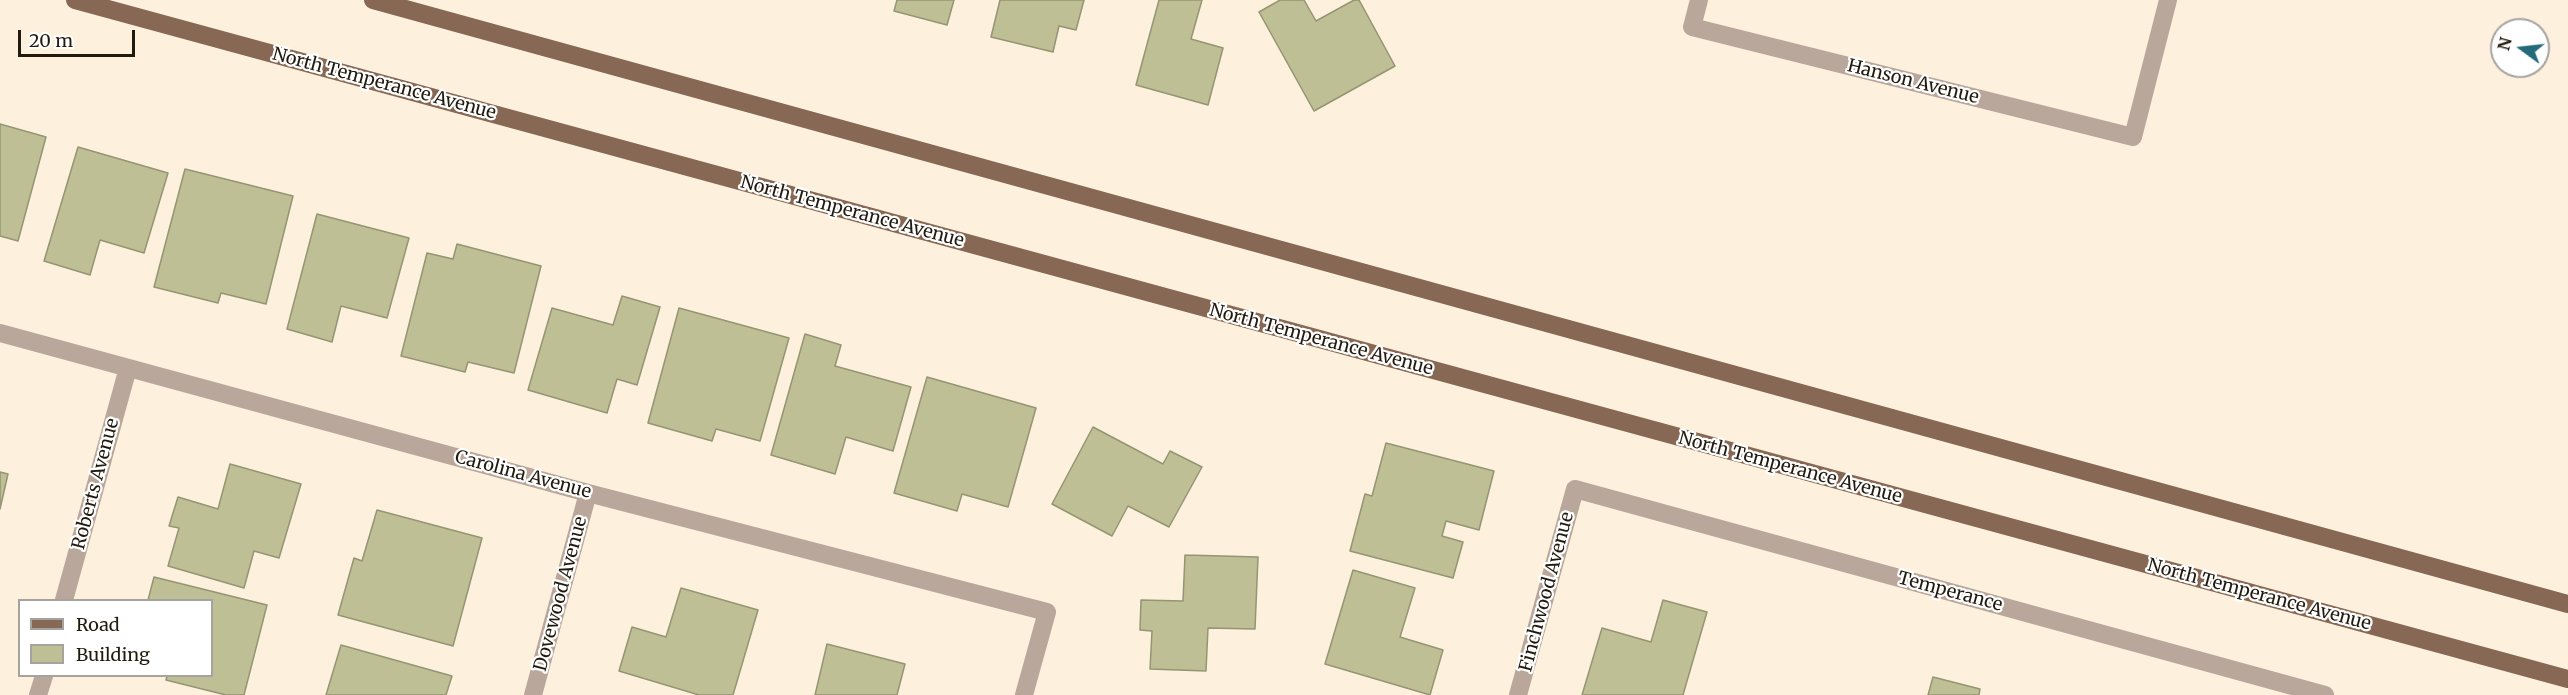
<!DOCTYPE html>
<html>
<head>
<meta charset="utf-8">
<style>
  body { margin:0 }
  #map { position:relative; width:2568px; height:695px; overflow:hidden; background:#fdf1de; font-family:Merriweather,serif }
  canvas { display:block }
  .legend { position:absolute; left:18px; top:599px; width:195px; height:78px; box-sizing:border-box; background:#fff; border:2px solid #a6a39f; margin:0; padding:8px 10px; list-style:none; font-size:18px; color:#211a0e }
  .legend li { display:flex; align-items:center; gap:12px; height:30px }
  .legend b { width:30px; border:2px solid #a6a39f }
  .north { position:absolute; left:2490px; top:18px; width:60px; height:60px; box-sizing:border-box; background:#fff; border:2px solid #a6a39f; border-radius:50%; rotate:285deg; font-size:16px; font-weight:700; line-height:24px; text-align:center; color:#211a0e }
  .north::after { content:''; display:block; margin:auto; width:21px; height:27px; background:#256a7a; clip-path:polygon(50% 0,100% 100%,50% 72%,0 100%) }
  .scale { position:absolute; left:18px; top:30px; width:117px; height:27px; box-sizing:border-box; border:3px solid #211a0e; border-top:0; padding-left:8px; font-size:18px; line-height:21px; white-space:nowrap; color:#211a0e; -webkit-text-stroke:4px #fff; paint-order:stroke }
</style>
</head>
<body>
<div id="map">
<canvas width="2568" height="695"></canvas>
<ul class="legend">
<li><b style="height:8px;background:#876854"></b>Road</li>
<li><b style="height:16px;background:#bebf94"></b>Building</li>
</ul>
<div class="north">N</div>
<div class="scale">20 m</div>
</div>
<script>
const context = document.querySelector('canvas').getContext('2d');
context.lineJoin = 'round';
function paint(path, color) {
  context.fillStyle = color;
  context.fill(path, 'evenodd');
}
function shape(rows) {
  const path = new Path2D();
  for (const r of rows) {
    path.moveTo(r[0], r[1]);
    for (let i = 2; i < r.length; i += 2) path.lineTo(r[i], r[i + 1]);
  }
  return path;
}
function trace(path, color, width, dash) {
  context.strokeStyle = color;
  context.lineWidth = width;
  context.lineCap = dash ? 'butt' : 'round';
  context.setLineDash(dash || []);
  context.stroke(path);
}
function write(font, color, halo, rows, align = 'center') {
  context.font = font + ' Merriweather,serif';
  context.lineWidth = 4.5;
  context.setLineDash([]);
  context.textBaseline = 'middle';
  context.strokeStyle = halo;
  context.fillStyle = color;
  for (const [text, x, y, turn = 0] of rows) {
    context.save();
    context.translate(x, y);
    context.rotate((+turn || 0) * Math.PI / 180);
    context.textAlign = isNaN(turn) ? turn : align;
    if (halo) context.strokeText(text, 0, 0);
    context.fillText(text, 0, 0);
    context.restore();
  }
}
const building = shape([
  [897,0,954,0,947,25,894,11,897,0],
  [1000,0,1084,0,1076,30,1059,26,1053,52,991,37,1000,0],
  [1159,0,1202,0,1191,39,1223,48,1208,105,1136,85,1159,0],
  [1280,0,1304,0,1316,21,1354,0,1359,0,1395,66,1314,111,1259,12,1280,0],
  [0,124,46,137,18,241,0,236,0,124],
  [78,147,168,173,144,253,100,240,90,275,44,261,78,147],
  [185,169,293,196,266,304,221,293,218,303,154,287,185,169],
  [317,214,409,238,387,318,341,306,332,342,287,329,317,214],
  [457,244,541,266,514,373,468,362,465,372,401,356,427,253,453,259,457,244],
  [622,296,660,307,637,385,617,379,607,413,528,390,552,308,613,325,622,296],
  [679,308,789,338,760,441,716,429,712,441,648,423,679,308],
  [805,334,841,345,835,366,911,387,893,451,846,437,835,474,771,455,805,334],
  [927,377,1036,408,1008,507,962,494,957,511,894,493,927,377],
  [1093,427,1163,464,1170,451,1202,467,1169,527,1128,506,1112,536,1052,504,1093,427],
  [1386,443,1494,471,1479,530,1446,521,1442,536,1463,542,1453,578,1350,551,1365,494,1372,496,1386,443],
  [230,464,301,484,279,558,254,551,244,588,168,566,179,528,169,526,178,497,218,509,230,464],
  [0,472,8,474,0,509,0,472],
  [377,510,482,538,453,646,338,615,354,558,362,561,377,510],
  [1185,555,1258,557,1255,629,1208,628,1206,671,1150,669,1152,631,1140,630,1141,600,1183,601,1185,555],
  [1353,570,1415,588,1400,637,1443,650,1430,695,1325,664,1353,570],
  [154,577,267,605,244,695,226,695,166,680,167,676,212,676,212,600,148,600,154,577],
  [681,588,758,610,733,695,699,695,619,671,632,627,666,637,681,588],
  [1663,600,1707,612,1683,695,1582,695,1602,628,1651,642,1663,600],
  [827,644,905,664,897,695,815,695,827,644],
  [341,645,452,676,446,695,326,695,341,645],
  [1933,677,1980,689,1979,695,1928,695,1933,677]
]);
paint(building, '#bebf94');
trace(building, '#949573', 1.5);
trace(shape([
  [1699,0,1692,27,2133,137,2168,0],
  [0,333,588,493,1047,612,1024,695],
  [64,600,128,368],
  [38,695,44,676],
  [533,695,588,493],
  [1518,695,1575,489,2325,695]
]), '#b9a79c', 18);
trace(shape([
  [75,0,2568,679],
  [373,0,2568,604]
]), '#876854', 18);
write('18px', '#211a0e', '#fff', [
  ["Hanson Avenue",1913,82,14],
  ["North Temperance Avenue",384,84,15],
  ["North Temperance Avenue",852,212,15],
  ["North Temperance Avenue",1321,340,15],
  ["North Temperance Avenue",1790,468,15],
  ["Carolina Avenue",523,475,15],
  ["Roberts Avenue",96,484,-75],
  ["Finchwood Avenue",1547,592,-75],
  ["Temperance",1950,592,15],
  ["Dovewood Avenue",561,594,-75],
  ["North Temperance Avenue",2259,595,15]
]);
</script>
</body>
</html>
